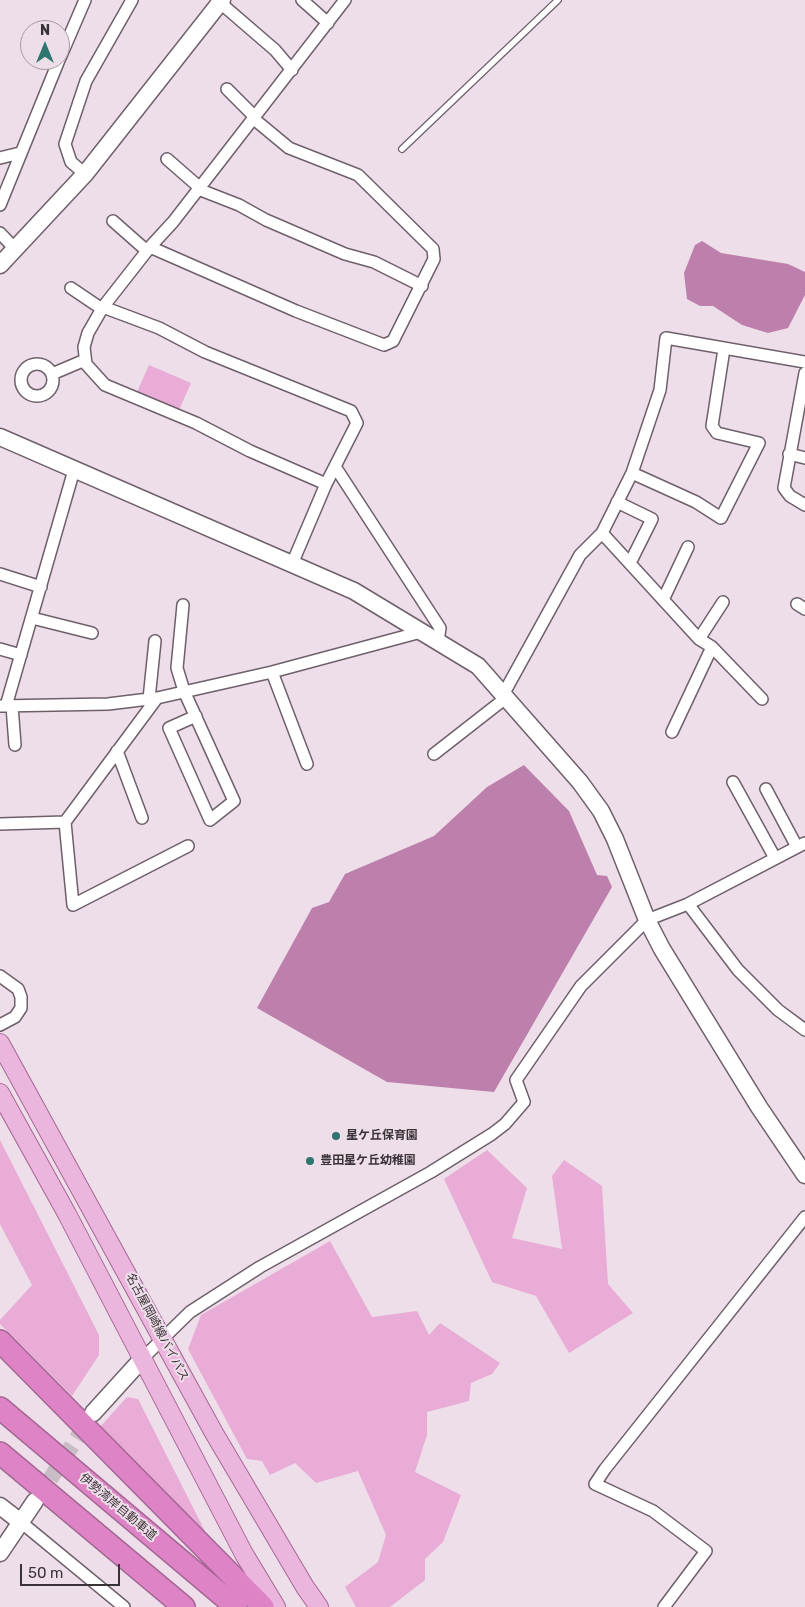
<!DOCTYPE html>
<html>
<head>
<meta charset="utf-8">
<style>
  body { margin:0 }
  #map { position:relative; width:805px; height:1607px; overflow:hidden; background:#eedee9; font-family:Rubik,sans-serif }
  canvas { display:block }
  .north { position:absolute; left:20px; top:20px; width:50px; height:50px; box-sizing:border-box; background:#eedee9; border:1px solid #a69aa2; border-radius:50%; rotate:0deg; font-size:14px; font-weight:700; line-height:20px; text-align:center; color:#393337 }
  .north::after { content:''; display:block; margin:auto; width:18px; height:22px; background:#2d756f; clip-path:polygon(50% 0,100% 100%,50% 72%,0 100%) }
  .scale { position:absolute; left:20px; top:1564px; width:100px; height:22px; box-sizing:border-box; border:2px solid #393337; border-top:0; padding-left:6px; font-size:15px; line-height:18px; white-space:nowrap; color:#393337; -webkit-text-stroke:4px #eedee9; paint-order:stroke }
</style>
</head>
<body>
<div id="map">
<canvas width="805" height="1607"></canvas>
<div class="north">N</div>
<div class="scale">50 m</div>
</div>
<script>
const context = document.querySelector('canvas').getContext('2d');
context.lineJoin = 'round';
function paint(path, color) {
  context.fillStyle = color;
  context.fill(path, 'evenodd');
}
function shape(rows) {
  const path = new Path2D();
  for (const r of rows) {
    if (r.length === 3) {
      path.moveTo(r[0] + r[2], r[1]);
      path.arc(r[0], r[1], r[2], 0, 2 * Math.PI);
      continue;
    }
    path.moveTo(r[0], r[1]);
    for (let i = 2; i < r.length; i += 2) path.lineTo(r[i], r[i + 1]);
  }
  return path;
}
function trace(path, color, width, dash) {
  context.strokeStyle = color;
  context.lineWidth = width;
  context.lineCap = dash ? 'butt' : 'round';
  context.setLineDash(dash || []);
  context.stroke(path);
}
function write(font, color, halo, rows, align = 'center') {
  context.font = font + ' Rubik,"Noto Sans JP",sans-serif';
  context.lineWidth = 4;
  context.setLineDash([]);
  context.textBaseline = 'middle';
  context.strokeStyle = halo;
  context.fillStyle = color;
  for (const [text, x, y, turn = 0] of rows) {
    context.save();
    context.translate(x, y);
    context.rotate((+turn || 0) * Math.PI / 180);
    context.textAlign = isNaN(turn) ? turn : align;
    if (halo) context.strokeText(text, 0, 0);
    context.fillText(text, 0, 0);
    context.restore();
  }
}
paint(shape([
  [149,365,191,383,179,410,137,392],
  [0,1140,99,1335,99,1355,72,1396,0,1324,0,1320,32,1285,0,1224],
  [487,1150,527,1188,512,1238,562,1249,552,1176,564,1160,602,1186,608,1284,633,1313,569,1353,536,1296,492,1282,444,1179],
  [330,1241,372,1317,417,1311,429,1335,440,1323,500,1363,492,1374,471,1383,469,1401,427,1412,427,1435,415,1472,461,1495,443,1542,425,1559,425,1580,390,1607,356,1607,345,1587,378,1562,386,1535,358,1471,316,1483,295,1463,270,1475,262,1461,247,1459,188,1349,201,1315],
  [127,1397,138,1399,208,1537,100,1427]
]), '#e8acd6');
paint(shape([
  [702,241,721,253,788,264,805,272,805,295,788,328,768,333,742,325,713,306,700,306,687,299,684,273,695,245],
  [524,765,569,811,597,875,607,876,612,887,494,1092,387,1082,257,1008,312,908,329,902,345,874,434,836,487,787]
]), '#bd7fac');
trace(shape([
  [37,1499,91,1417]
]), '#cabcc5', 16, [16, 8]);
const lane = shape([
  [402,149,558,0]
]);
const street = shape([
  [217,0,275,50,292,70],
  [302,0,328,23],
  [60,58,85,0],
  [227,89,255,117],
  [0,158,20,153],
  [167,159,199,187],
  [85,174,71,162,65,144,86,81,132,0],
  [198,189,239,205,266,220,345,254,374,262,422,286],
  [0,205,59,60],
  [113,221,147,251],
  [0,233,16,250],
  [150,247,296,311,384,345,393,341,434,259,433,249,358,175,289,148,254,119],
  [71,288,102,309],
  [103,307,159,328,205,352,351,411,357,423,326,484,292,564],
  [37,380,16],
  [805,373,784,488,790,496,805,505],
  [52,374,85,360],
  [789,454,805,458],
  [336,468,440,628,438,642],
  [632,473,696,502,721,518,759,443,717,433,712,426,724,349],
  [326,484,250,451,196,423,105,385,86,364,84,347,88,333,103,307,150,247,173,222,345,0],
  [617,502,652,519,630,563],
  [602,533,699,639,712,647,762,699],
  [0,574,41,587],
  [663,600,688,547],
  [797,604,805,609],
  [183,605,177,668,184,691,234,801,210,820,169,728,196,716],
  [32,618,92,633],
  [699,639,723,602],
  [0,649,21,655],
  [272,672,307,764],
  [504,693,580,555,602,533,632,473,660,390,666,338,805,362],
  [157,698,65,822,73,905,188,846],
  [149,699,155,641],
  [0,706,108,704,157,698,272,672,421,632],
  [6,706,74,470],
  [12,706,15,745],
  [672,732,712,647],
  [117,751,142,818],
  [434,754,507,697],
  [733,782,775,858],
  [766,789,797,847],
  [0,824,65,822],
  [688,904,738,970,778,1010,805,1030],
  [0,976,18,989,21,997,21,1008,15,1017,0,1025],
  [143,1358,190,1312,260,1267,431,1172,492,1134,505,1124,524,1102,516,1080,581,986,647,920,688,904,805,843],
  [22,1523,124,1607],
  [664,1607,706,1551,653,1511,595,1484,605,1469,805,1217]
]);
const secondary = shape([
  [0,265,85,174,222,0],
  [0,437,354,591,478,666,580,782,601,811,615,839,647,920,662,949,759,1107,805,1175],
  [93,1413,143,1358],
  [0,1506,22,1523],
  [0,1553,35,1501]
]);
const primary = shape([
  [0,1043,214,1433,305,1587,319,1607],
  [0,1093,67,1214,244,1554,276,1607]
]);
const highway = shape([
  [0,1341,263,1607],
  [0,1408,236,1607],
  [0,1453,184,1607]
]);
trace(lane, '#6e606a', 8);
trace(street, '#6e606a', 14);
trace(secondary, '#6e606a', 19);
trace(primary, '#a46794', 20);
trace(highway, '#a46794', 24);
trace(lane, '#fff', 5.5);
trace(street, '#fff', 11);
trace(secondary, '#fff', 16);
trace(primary, '#ebb5dd', 18);
trace(highway, '#dd83c6', 21);
for (const [x, y, r, color] of [
  [336,1136,5,"#2d756f"],
  [310,1161,5,"#2d756f"]
]) {
  const dot = new Path2D();
  dot.arc(x, y, r, 0, 2 * Math.PI);
  context.fillStyle = color;
  context.fill(dot);
  trace(dot, '#eedee9', 2);
}
write('bold 12px', '#393337', '#eedee9', [
  ["星ケ丘保育園",346,1136],
  ["豊田星ケ丘幼稚園",320,1161]
], 'left');
write('12px', '#393337', '#eedee9', [
  ["名古屋岡崎線バイパス",157,1327,62],
  ["伊勢湾岸自動車道",118,1507,40]
]);
</script>
</body>
</html>
